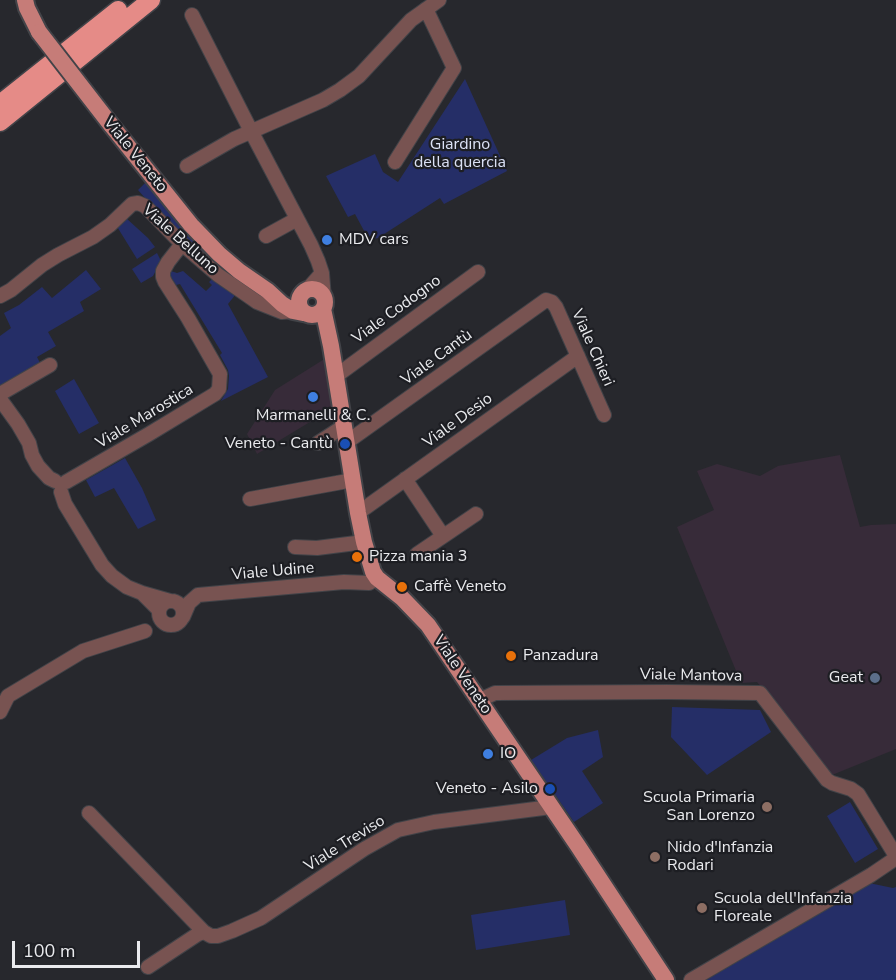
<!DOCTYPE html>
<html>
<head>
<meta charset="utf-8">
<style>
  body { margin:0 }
  #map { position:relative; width:896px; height:980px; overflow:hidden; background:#27282d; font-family:"Nunito Sans",sans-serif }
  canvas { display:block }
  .scale { position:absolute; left:12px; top:941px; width:128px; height:27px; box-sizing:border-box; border:3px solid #eaebee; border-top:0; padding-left:8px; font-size:18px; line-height:21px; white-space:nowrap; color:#eaebee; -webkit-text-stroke:4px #1d1e23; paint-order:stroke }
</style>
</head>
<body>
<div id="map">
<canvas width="896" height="980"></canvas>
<div class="scale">100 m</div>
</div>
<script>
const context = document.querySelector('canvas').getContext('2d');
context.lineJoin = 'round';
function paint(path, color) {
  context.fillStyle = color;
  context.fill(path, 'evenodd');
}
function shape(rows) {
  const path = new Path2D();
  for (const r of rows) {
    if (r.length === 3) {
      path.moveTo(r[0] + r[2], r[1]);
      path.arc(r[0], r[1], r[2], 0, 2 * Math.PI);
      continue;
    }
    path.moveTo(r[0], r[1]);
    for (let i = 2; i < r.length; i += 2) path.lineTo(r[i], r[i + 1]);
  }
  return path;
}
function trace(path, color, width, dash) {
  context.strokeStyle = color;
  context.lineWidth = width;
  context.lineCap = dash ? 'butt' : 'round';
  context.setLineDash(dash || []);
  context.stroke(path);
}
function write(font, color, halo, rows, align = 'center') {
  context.font = font + ' "Nunito Sans",sans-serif';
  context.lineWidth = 4.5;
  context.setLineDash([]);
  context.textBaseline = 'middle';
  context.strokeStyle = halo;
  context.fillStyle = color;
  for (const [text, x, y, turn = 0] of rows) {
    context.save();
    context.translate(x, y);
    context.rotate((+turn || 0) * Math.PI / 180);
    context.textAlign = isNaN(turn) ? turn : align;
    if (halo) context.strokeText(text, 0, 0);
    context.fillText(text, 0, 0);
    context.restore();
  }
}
paint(shape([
  [326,358,338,405,257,454,247,434,275,390],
  [840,455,860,527,871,525,896,524,896,749,832,775,757,682,741,683,677,527,714,510,697,471,717,464,760,476,778,466]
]), '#372b39');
paint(shape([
  [465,79,507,171,444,204,440,198,378,238,369,240,355,214,348,217,326,176,375,154,383,172,398,182],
  [147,181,271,304,225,276,175,232,138,190],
  [126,218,148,238,155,247,137,259,116,225],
  [157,253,161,261,153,276,141,283,132,269],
  [86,270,101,289,80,302,84,311,48,332,56,346,37,357,41,365,0,388,0,336,11,328,4,313,19,305,42,287,52,298],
  [171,271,177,273,183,271,206,291,212,285,209,282,212,279,236,294,228,304,268,377,221,401,228,389,229,376,228,370,220,355,222,353,180,284,176,285,170,275],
  [74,379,99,423,79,434,55,391],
  [125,458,142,488,156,520,138,529,114,488,95,497,86,480],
  [672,707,760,710,771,732,707,775,671,737],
  [598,730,603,757,582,771,603,803,574,822,531,760,567,738],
  [850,802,878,849,855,863,827,816],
  [869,883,893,888,896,887,896,980,706,980],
  [565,900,570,935,476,950,471,915]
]), '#252e67');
const minor = shape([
  [192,15,251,131,311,245,318,261,322,273],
  [395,162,454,68,426,9],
  [187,166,234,139,323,100,340,90,359,76,411,20,439,0],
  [266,236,297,219],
  [307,290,322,273,324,299],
  [0,296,11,290,42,265,58,255,93,237,110,225,132,204,138,203,145,206,182,244,218,275,247,295,257,302,282,312,293,311],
  [336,376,478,272],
  [0,394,50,365],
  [0,399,18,424,29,443,32,455,38,466,49,478,55,481],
  [347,442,546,300,552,302,556,307,604,415],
  [318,443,344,426],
  [405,479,443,536],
  [66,482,149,434,215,394,219,389,220,374,188,318,165,282,163,277,163,271,168,262,182,244],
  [61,492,65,504,102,565,112,576,127,587,142,593],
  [250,499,353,480],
  [358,513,578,356],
  [295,547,317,548,364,542],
  [417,554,476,514],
  [171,613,12],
  [159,610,142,593,170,601],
  [183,617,189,603,198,595,344,582,369,583,377,578],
  [480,700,495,693,667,692,760,693,827,780,832,783,851,789,858,794,896,856],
  [0,712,8,696,83,651,145,631],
  [89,813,204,932,211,936,218,936,232,931,261,918,364,849,398,830,434,822,551,807],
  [148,967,198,934,204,932],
  [691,980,871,875,896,858]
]);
const major = shape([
  [25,0,27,8,39,32],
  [111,125,191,225,219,254,239,271,268,291,282,304,293,311,303,313],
  [312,302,13],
  [323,309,331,346,358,513,364,542,373,572,377,578,402,598,428,625,578,846,666,980]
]);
const highway = shape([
  [0,104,118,10],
  [0,122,151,0]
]);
trace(minor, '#424348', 16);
trace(major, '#424348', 20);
trace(highway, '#424348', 21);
trace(minor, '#785351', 14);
trace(major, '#c67c78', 16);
trace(highway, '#e58b87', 18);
const majorBridge = shape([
  [39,32,111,125]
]);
trace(majorBridge, '#424348', 20, []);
trace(majorBridge, '#c67c78', 16);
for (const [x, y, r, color] of [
  [327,240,6,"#3f7fe0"],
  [313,397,6,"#3f7fe0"],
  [345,444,6,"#1a4fb4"],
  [357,557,6,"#e8710a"],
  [402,587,6,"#e8710a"],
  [511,656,6,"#e8710a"],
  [875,678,6,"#5c6f8a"],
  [488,754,6,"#3f7fe0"],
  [550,789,6,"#1a4fb4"],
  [767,807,6,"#8d6e63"],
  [655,857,6,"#8d6e63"],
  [702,908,6,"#8d6e63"]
]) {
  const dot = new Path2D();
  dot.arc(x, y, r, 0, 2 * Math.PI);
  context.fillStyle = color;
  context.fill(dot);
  trace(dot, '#1d1e23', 2);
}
write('16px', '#dbe1f5', '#1d1e23', [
  ["Giardino",460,145],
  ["della quercia",460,163]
]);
write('16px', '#eaebee', '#1d1e23', [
  ["Viale Veneto",135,155,51],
  ["Viale Belluno",180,240,42],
  ["Viale Codogno",397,310,-36],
  ["Viale Chieri",592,348,66],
  ["Viale Cantù",437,358,-36],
  ["Viale Marostica",145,417,-31],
  ["Viale Desio",458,421,-36],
  ["Viale Udine",273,572,-5],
  ["Viale Veneto",462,675,56],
  ["Viale Mantova",691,676,1],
  ["Viale Treviso",345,844,-32]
]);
write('16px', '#eaebee', '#1d1e23', [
  ["MDV cars",339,240],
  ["Marmanelli & C.",313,416,"center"],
  ["Veneto - Cantù",333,444,"right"],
  ["Pizza mania 3",369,557],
  ["Caffè Veneto",414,587],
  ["Panzadura",523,656],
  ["Geat",863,678,"right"],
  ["IO",500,754],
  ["Veneto - Asilo",538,789,"right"],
  ["Scuola Primaria",755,798,"right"],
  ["San Lorenzo",755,816,"right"],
  ["Nido d'Infanzia",667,848],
  ["Rodari",667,866],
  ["Scuola dell'Infanzia",714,899],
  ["Floreale",714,917]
], 'left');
</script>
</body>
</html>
